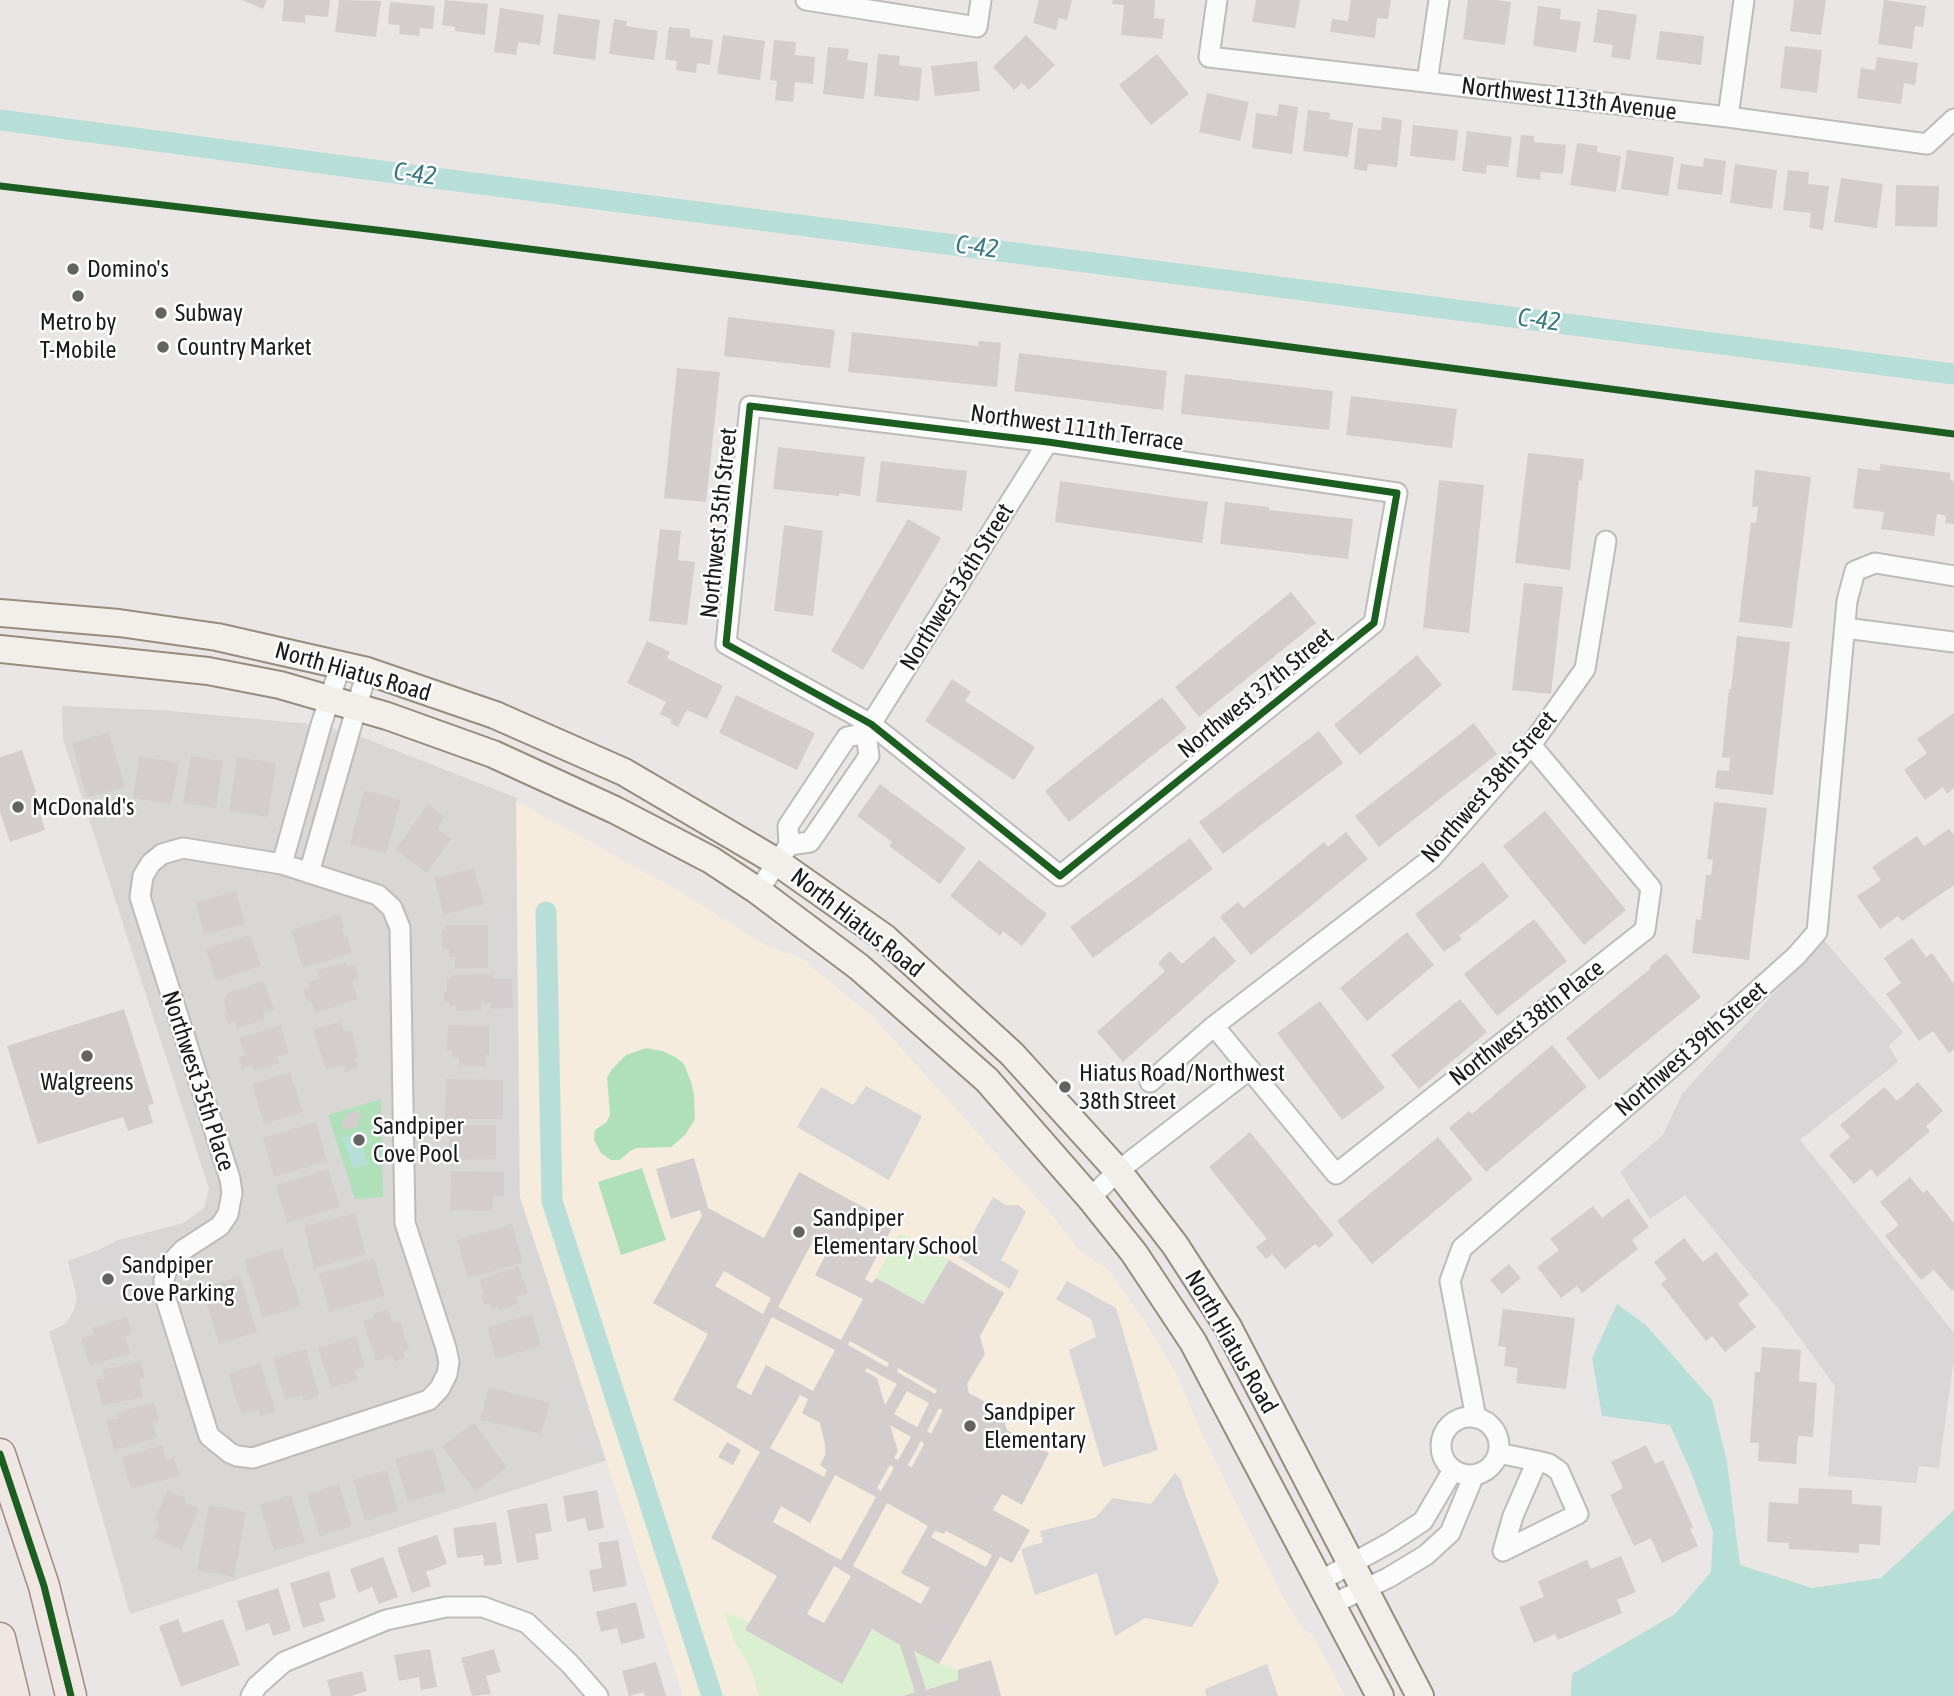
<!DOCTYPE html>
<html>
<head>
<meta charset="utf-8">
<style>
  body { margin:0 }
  canvas { display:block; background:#eae6e5 }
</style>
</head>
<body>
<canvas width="1954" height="1696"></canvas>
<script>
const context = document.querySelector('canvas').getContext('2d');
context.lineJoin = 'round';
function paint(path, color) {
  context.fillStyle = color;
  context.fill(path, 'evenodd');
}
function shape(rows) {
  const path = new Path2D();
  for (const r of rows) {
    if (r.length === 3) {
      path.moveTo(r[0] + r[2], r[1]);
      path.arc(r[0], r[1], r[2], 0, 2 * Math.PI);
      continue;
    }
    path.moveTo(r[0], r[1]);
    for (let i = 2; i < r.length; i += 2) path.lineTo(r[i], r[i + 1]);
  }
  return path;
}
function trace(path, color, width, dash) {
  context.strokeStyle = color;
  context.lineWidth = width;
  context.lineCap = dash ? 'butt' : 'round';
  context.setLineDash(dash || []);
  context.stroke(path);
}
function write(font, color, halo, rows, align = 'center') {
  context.font = font + ' "Asap Condensed",sans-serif';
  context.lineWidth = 5;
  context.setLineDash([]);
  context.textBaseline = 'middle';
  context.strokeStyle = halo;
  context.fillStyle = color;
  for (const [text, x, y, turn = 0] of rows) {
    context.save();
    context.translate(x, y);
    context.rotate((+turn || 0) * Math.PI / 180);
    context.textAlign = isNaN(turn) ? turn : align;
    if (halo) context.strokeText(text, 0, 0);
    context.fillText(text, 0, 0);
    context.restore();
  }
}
paint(shape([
  [62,706,160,710,321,725,364,738,517,798,520,1197,607,1460,130,1614,49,1332,63,1325,70,1318,75,1307,77,1297,68,1261,99,1250,116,1241,183,1223,204,1208,209,1189,63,739]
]), '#d9d7d6');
paint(shape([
  [516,801,688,896,759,942,802,959,873,1017,1053,1216,1078,1249,1109,1270,1145,1322,1174,1369,1204,1438,1281,1593,1292,1613,1303,1629,1314,1637,1345,1696,683,1696,520,1197]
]), '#f5ecde');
paint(shape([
  [900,1233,949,1260,923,1304,876,1278],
  [724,1611,750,1623,746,1630,842,1684,872,1629,900,1645,915,1692,901,1696,759,1696,751,1669,734,1641],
  [914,1651,939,1664,958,1670,958,1680,926,1690]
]), '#dbf0d0');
paint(shape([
  [646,1048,663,1051,675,1057,684,1064,691,1082,694,1095,695,1119,685,1135,671,1147,637,1148,630,1151,620,1160,611,1160,601,1153,594,1140,595,1130,607,1122,610,1114,607,1078,612,1069,626,1055],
  [381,1099,383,1197,355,1199,328,1115],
  [642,1168,666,1240,621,1255,598,1182]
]), '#b0e0ba');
paint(shape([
  [1823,939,1903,1032,1889,1046,1898,1062,1800,1140,1954,1333,1954,1358,1939,1468,1919,1466,1916,1483,1828,1476,1835,1386,1777,1307,1685,1195,1650,1219,1620,1172,1663,1135,1682,1094],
  [866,1086,922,1116,889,1180,797,1127,821,1087,853,1105],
  [993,1197,1006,1205,1018,1205,1026,1212,1001,1260,1019,1271,1010,1289,959,1258],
  [150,1232,140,1298,74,1311,77,1297,68,1261,99,1250,116,1241],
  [1067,1281,1116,1308,1158,1450,1103,1467,1069,1350,1096,1337,1091,1319,1056,1299],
  [1175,1473,1181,1480,1185,1494,1219,1582,1192,1627,1145,1618,1115,1636,1097,1573,1035,1595,1021,1549,1043,1542,1040,1531,1095,1518,1113,1498,1151,1504],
  [1267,1664,1278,1696,1206,1696,1205,1689]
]), '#d8d6d6');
paint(shape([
  [358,1133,368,1164,353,1169,343,1138],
  [1617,1304,1646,1325,1712,1400,1727,1462,1740,1565,1812,1588,1881,1578,1954,1510,1954,1696,1571,1696,1572,1674,1675,1614,1711,1572,1713,1532,1691,1472,1670,1425,1602,1416,1592,1358]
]), '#b8ded8');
trace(shape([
  [0,120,388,172,1954,374],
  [546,912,552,1201,712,1696]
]), '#b8ded8', 21);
paint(shape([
  [242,0,267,0,263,9],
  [284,0,330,0,328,17,305,15,305,23,282,21],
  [339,0,381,1,376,37,335,32],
  [445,0,488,4,485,35,455,31,455,27,442,25],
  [1039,0,1072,0,1067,20,1059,18,1056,30,1033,23],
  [1113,0,1155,0,1154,18,1165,19,1162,39,1121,35,1124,5,1112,4],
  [1256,0,1300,0,1295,28,1252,22],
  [1351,0,1391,0,1388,19,1377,18,1375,38,1330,32,1332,19,1348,21],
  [1468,0,1496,0,1511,2,1505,45,1463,39],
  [1794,0,1826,0,1821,35,1790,31],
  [1884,0,1926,6,1923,27,1915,26,1912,49,1878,44],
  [390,2,435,6,433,29,420,28,419,36,399,34,400,25,388,24],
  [1538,6,1561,9,1560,19,1581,22,1576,52,1533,46],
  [500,8,544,15,540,45,518,42,516,55,494,52],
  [1598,9,1637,15,1630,60,1611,57,1613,45,1593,42],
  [558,14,600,20,595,60,553,54],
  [614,19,627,21,626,26,658,31,654,60,609,54],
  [669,27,690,29,690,37,713,40,710,65,697,63,696,73,676,70,677,61,665,59],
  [1660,31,1704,36,1701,65,1656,59],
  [723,35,765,41,760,80,717,74],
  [1026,35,1055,65,1029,90,1022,83,1014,90,993,67],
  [774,40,796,42,795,55,815,57,813,84,795,82,793,102,775,100,777,81,770,80],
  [1785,46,1822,50,1817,93,1780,88],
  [828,47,849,49,847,60,868,63,864,99,823,94],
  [878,54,900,56,899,65,922,68,919,101,874,96],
  [1157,54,1189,94,1151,125,1119,85],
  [1877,57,1918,63,1915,85,1904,83,1901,104,1857,98,1861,68,1875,70],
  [977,61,980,91,935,96,931,66],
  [1207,93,1249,102,1240,141,1199,132],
  [1279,104,1298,107,1292,154,1252,148,1256,113,1277,116],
  [1308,110,1330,113,1329,119,1353,123,1348,157,1303,151],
  [1382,117,1402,120,1397,167,1368,164,1367,171,1354,169,1358,128,1381,130],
  [1413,125,1458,130,1455,161,1410,156],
  [1467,131,1512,137,1508,167,1487,165,1486,174,1462,171],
  [1521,135,1534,136,1534,142,1566,145,1563,174,1541,172,1540,180,1516,177],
  [1577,143,1598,146,1597,152,1621,156,1616,192,1570,185],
  [1627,150,1674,157,1668,196,1621,189],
  [1704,158,1726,161,1722,195,1677,189,1681,164,1703,167],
  [1735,164,1777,170,1772,209,1730,203],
  [1788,170,1809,172,1808,184,1829,186,1823,230,1809,228,1811,213,1783,210],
  [1841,178,1883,184,1877,228,1834,222],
  [1896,185,1939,186,1937,227,1895,226],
  [728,317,835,330,830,368,724,356],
  [852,332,978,346,979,341,1001,343,997,387,848,372],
  [1019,353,1167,371,1163,410,1014,391],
  [677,368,720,372,706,502,664,498],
  [1185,374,1333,391,1329,430,1181,414],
  [1351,396,1457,409,1452,448,1346,435],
  [778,447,865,457,860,496,839,493,839,496,773,489],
  [1528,453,1584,459,1582,481,1579,480,1570,570,1515,563],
  [881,461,967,471,962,511,876,502],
  [1880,464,1951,473,1950,480,1954,481,1954,524,1945,523,1946,516,1937,514,1934,536,1881,529,1884,512,1853,508,1858,468,1880,471],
  [1755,470,1811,477,1792,628,1739,622,1751,522,1756,523,1758,507,1752,507],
  [1439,480,1484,485,1469,633,1423,628],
  [1060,481,1208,502,1202,543,1055,522],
  [1225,502,1269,507,1269,510,1353,519,1348,559,1220,544],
  [908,519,941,538,863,670,831,651],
  [784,525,823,531,813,616,774,611],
  [660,529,681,531,678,560,695,562,687,625,649,621],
  [1524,583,1563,587,1551,694,1512,690],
  [1291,592,1316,623,1199,717,1175,687],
  [1737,636,1790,642,1773,795,1715,788,1717,770,1729,771,1730,758,1722,757,1729,689,1731,689],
  [647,641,670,652,667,658,723,686,707,719,687,710,678,727,670,723,672,720,660,714,666,702,627,683],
  [1417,655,1442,685,1360,755,1334,725],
  [952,679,971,692,965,701,1035,747,1014,780,925,721],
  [736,695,815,733,797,770,719,733],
  [1162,697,1187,728,1069,822,1045,791],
  [1954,713,1954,788,1947,794,1943,787,1925,800,1904,770,1927,753,1917,739],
  [1474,723,1497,754,1379,847,1355,816],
  [1319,731,1343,763,1223,854,1199,822],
  [109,732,125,787,87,798,72,743],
  [22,750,36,792,34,793,45,830,10,842,0,812,0,757],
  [139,756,179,763,171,804,133,798],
  [191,756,223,761,216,808,183,803],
  [237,757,276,763,268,817,229,811],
  [880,784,966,848,940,884,889,846,892,842,857,816],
  [364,790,401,800,386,854,350,844],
  [1714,802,1767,808,1749,960,1692,953,1696,919,1701,920,1706,875,1711,875,1713,860,1707,859],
  [428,804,445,817,437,828,451,839,427,873,395,850],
  [1545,811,1626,910,1584,945,1503,846],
  [1949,829,1954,835,1954,885,1902,921,1898,916,1880,929,1857,896,1881,880,1872,867,1917,836,1924,846],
  [1346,832,1368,859,1251,955,1220,917,1238,902,1244,908,1324,842,1328,847],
  [1190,838,1213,869,1093,958,1070,927],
  [979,860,1047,914,1022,946,1003,931,1000,936,950,896],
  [1483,862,1509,897,1459,936,1462,939,1444,952,1415,914],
  [474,868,484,904,444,915,434,878],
  [236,891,245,924,204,935,196,902],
  [340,914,344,928,342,928,344,936,347,935,352,953,303,968,291,930],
  [1534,919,1567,961,1497,1016,1464,974],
  [446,925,488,925,488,968,455,968,455,957,449,957,449,949,442,949,442,929,446,929],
  [1407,932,1434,965,1367,1021,1340,988],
  [250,935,261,966,216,981,206,949],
  [1214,936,1236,961,1123,1062,1097,1032,1165,971,1158,963,1170,951,1182,964],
  [1912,938,1926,957,1932,953,1954,984,1954,1050,1949,1053,1933,1031,1919,1041,1886,994,1901,983,1884,958],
  [1666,953,1701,997,1599,1080,1566,1038,1651,968,1650,966],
  [345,962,347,967,355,965,359,978,352,981,358,999,315,1013,311,1001,307,1002,303,990,310,987,308,982,320,978,317,971],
  [493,974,493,979,512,979,513,1008,491,1009,491,1003,481,1003,481,1010,456,1011,456,1006,449,1006,449,1002,444,1002,444,992,447,991,447,978,451,978,451,975],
  [264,981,274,1009,263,1013,265,1019,237,1029,235,1021,228,1024,224,1014,227,1013,223,998,226,997,225,994],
  [1460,999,1487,1032,1419,1089,1391,1055],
  [1320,1001,1385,1088,1342,1120,1277,1033],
  [124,1009,154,1104,148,1105,153,1123,128,1131,123,1117,38,1144,7,1046],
  [341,1021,344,1032,351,1030,359,1058,355,1059,358,1068,345,1072,343,1065,326,1070,313,1030],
  [281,1025,289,1053,277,1057,280,1063,254,1071,252,1065,242,1068,239,1057,245,1055,239,1038],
  [448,1025,489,1026,489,1055,486,1055,486,1066,459,1066,459,1057,452,1057,452,1050,447,1051],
  [1552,1045,1587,1087,1486,1172,1449,1128,1469,1111,1472,1114],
  [290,1072,303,1112,264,1124,252,1084],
  [446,1079,503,1080,503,1119,445,1119],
  [1918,1082,1943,1111,1926,1126,1930,1131,1877,1177,1871,1169,1854,1184,1829,1155,1850,1137,1840,1125,1884,1087,1897,1101],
  [359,1110,362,1118,357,1119,359,1126,345,1130,341,1120,348,1118,347,1114],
  [316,1122,327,1161,274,1177,263,1138],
  [496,1125,496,1159,449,1160,449,1126],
  [1250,1132,1334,1235,1319,1248,1315,1244,1285,1269,1272,1254,1266,1259,1256,1247,1267,1239,1209,1167],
  [1438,1137,1473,1179,1372,1264,1337,1221],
  [694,1158,708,1208,764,1238,799,1172,894,1224,865,1279,872,1283,876,1278,923,1304,949,1260,1004,1293,980,1336,985,1354,967,1384,969,1393,1001,1411,1007,1430,1049,1453,1022,1505,1002,1494,993,1510,1030,1530,1012,1563,1000,1557,939,1664,914,1651,926,1690,958,1680,958,1670,991,1660,1001,1696,903,1696,915,1692,900,1645,872,1629,842,1684,745,1630,777,1576,711,1538,760,1452,673,1400,708,1334,653,1303,702,1216,700,1210,671,1219,656,1169],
  [815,1237,831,1245,815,1275,863,1299,841,1340,778,1307],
  [724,1271,771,1298,763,1314,715,1286],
  [772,1317,835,1350,813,1391,766,1365,751,1395,736,1387],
  [850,1341,889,1363,887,1367,848,1345],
  [867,1368,897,1384,885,1405,877,1378,865,1371],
  [898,1368,937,1390,935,1394,897,1372],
  [907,1391,929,1403,917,1427,894,1414],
  [800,1395,808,1399,802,1413,820,1423,825,1445,825,1455,820,1465,827,1470,824,1477,770,1448],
  [939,1408,943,1410,931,1434,927,1431],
  [890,1425,911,1437,898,1460,894,1458,898,1451],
  [921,1441,924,1444,912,1467,908,1465],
  [890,1465,894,1468,881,1491,877,1488],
  [835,1475,876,1497,841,1560,773,1522,781,1506,810,1523],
  [887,1503,928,1526,901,1573,930,1588,921,1604,853,1566],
  [935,1531,944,1534,946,1531,992,1555,986,1567,931,1537],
  [834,1566,851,1576,824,1623,807,1614],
  [328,1169,340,1207,287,1223,276,1185],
  [451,1171,504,1172,504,1196,493,1196,492,1211,450,1210],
  [1910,1177,1923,1193,1927,1190,1954,1223,1954,1290,1952,1291,1934,1270,1921,1280,1885,1236,1899,1225,1880,1202],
  [1628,1198,1649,1227,1632,1240,1638,1249,1582,1293,1577,1286,1561,1298,1537,1267,1559,1250,1550,1239,1593,1206,1602,1218],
  [355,1213,366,1254,314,1268,304,1226],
  [512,1224,523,1263,468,1278,457,1240],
  [1684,1238,1703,1262,1716,1252,1749,1295,1738,1304,1756,1327,1725,1352,1712,1336,1706,1341,1661,1284,1667,1279,1654,1262],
  [282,1248,301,1306,263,1318,244,1260],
  [374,1258,385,1296,329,1312,319,1274],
  [1509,1264,1521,1278,1502,1294,1490,1280],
  [518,1266,528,1293,516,1297,518,1304,499,1311,497,1307,492,1309,490,1303,484,1305,481,1295,484,1294,479,1280],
  [240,1276,257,1332,219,1344,202,1288],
  [387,1309,388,1313,390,1313,393,1323,400,1321,409,1350,403,1352,405,1358,394,1362,392,1356,376,1361,363,1321,374,1318,373,1314],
  [1503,1309,1575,1318,1566,1389,1516,1383,1518,1368,1504,1366,1506,1347,1498,1346],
  [532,1314,541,1346,496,1359,487,1327],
  [127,1317,132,1334,125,1336,130,1353,90,1366,81,1338,94,1334,92,1328],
  [356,1336,365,1367,355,1370,358,1380,331,1388,318,1348],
  [1762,1347,1801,1350,1799,1381,1817,1383,1813,1437,1798,1436,1796,1464,1758,1461,1759,1443,1750,1443,1755,1372,1760,1372],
  [306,1349,319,1396,303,1401,302,1395,285,1400,273,1358],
  [141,1361,145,1378,139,1379,143,1397,102,1406,96,1380,105,1378,103,1370],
  [260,1363,276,1411,261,1416,258,1409,241,1414,228,1374],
  [489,1387,550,1403,541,1434,480,1420],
  [154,1402,159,1420,153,1422,157,1438,114,1450,106,1421,119,1418,117,1413],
  [474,1423,507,1468,475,1491,442,1446],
  [727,1442,741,1450,733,1465,718,1457],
  [162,1445,166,1460,174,1457,179,1476,131,1489,122,1457],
  [1646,1445,1655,1464,1663,1460,1693,1527,1690,1529,1698,1546,1662,1563,1651,1538,1634,1546,1610,1495,1623,1488,1611,1462],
  [433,1448,446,1491,408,1502,395,1459],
  [387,1470,398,1511,365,1521,353,1480],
  [339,1484,352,1526,320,1536,307,1495],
  [1799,1488,1852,1490,1852,1504,1882,1506,1880,1545,1859,1544,1859,1553,1789,1549,1789,1543,1767,1542,1769,1502,1798,1504],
  [168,1490,186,1498,184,1502,199,1509,181,1550,153,1537,160,1524,154,1521],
  [597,1490,604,1528,588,1531,585,1518,567,1522,563,1496],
  [291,1495,305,1542,274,1551,260,1505],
  [547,1503,552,1531,535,1534,539,1559,517,1563,507,1510],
  [209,1505,246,1512,234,1577,197,1570],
  [496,1522,502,1564,484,1566,483,1555,457,1558,453,1528],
  [437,1535,447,1564,426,1572,431,1586,412,1593,397,1548],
  [618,1540,627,1586,593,1592,589,1570,602,1568,598,1543],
  [1621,1556,1636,1592,1617,1600,1622,1613,1558,1640,1555,1634,1534,1643,1519,1607,1544,1597,1538,1581,1587,1560,1591,1569],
  [383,1557,398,1597,379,1604,372,1587,358,1593,350,1569],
  [329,1571,336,1598,319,1603,325,1621,303,1628,290,1583],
  [278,1588,291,1630,273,1636,269,1623,246,1631,237,1601],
  [636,1602,645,1638,621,1644,617,1628,601,1632,596,1612],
  [178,1619,183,1633,223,1619,240,1665,181,1687,159,1626],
  [430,1649,437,1687,421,1690,419,1677,399,1681,394,1655],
  [494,1649,501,1672,486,1676,491,1694,472,1696,461,1658],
  [656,1662,666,1696,645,1696,644,1692,629,1696,622,1671],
  [362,1671,367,1691,351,1696,331,1696,327,1680]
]), '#d3cecd');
const minor = shape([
  [806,0,977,27,981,0],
  [1217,0,1209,57,1728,117,1927,144,1954,119],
  [1427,82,1439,0],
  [1728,117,1744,0],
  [750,406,1048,442,1397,493,1374,623,1060,876,871,724,726,644,750,406],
  [1845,628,1954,642],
  [789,845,810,842,869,756,866,733,871,724,1048,442],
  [183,848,282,864,378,895,392,908,400,928,405,1223,446,1348,449,1362,447,1374,440,1388,429,1400,253,1458,237,1456,230,1453,209,1436,164,1293,164,1280,168,1266,183,1250,220,1226,228,1214,232,1193,230,1179,140,897,143,876,151,863,162,854,183,848],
  [282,864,321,725,341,664],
  [309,873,367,671],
  [758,891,789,845,788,826,847,737,866,733],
  [1214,1026,1336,1174,1645,930,1651,888,1531,745],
  [1150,1082,1214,1026,1431,859,1531,745,1585,669,1606,541],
  [1090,1198,1118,1171,1250,1069],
  [1470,1446,29],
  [1476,1418,1450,1281,1462,1248,1688,1053,1796,956,1817,932,1847,601,1855,571,1875,563,1954,576],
  [1498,1453,1537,1461,1549,1464,1559,1471,1578,1514,1503,1551,1513,1516,1537,1461],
  [1320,1581,1391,1542,1423,1521,1453,1470],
  [1332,1604,1388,1578,1426,1555,1450,1533,1474,1475],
  [251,1696,257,1686,284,1662,386,1620,446,1607,483,1607,527,1623,570,1664,598,1696]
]);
const secondary = shape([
  [0,613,119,623,217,637,367,671,495,715,624,772,777,862,885,938,1012,1054,1118,1171,1175,1245,1228,1327,1420,1696],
  [0,649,208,671,280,685,387,716,493,754,615,810,711,860,758,891,859,967,987,1080,1090,1198,1134,1253,1193,1342,1380,1696]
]);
const primary = shape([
  [0,1454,44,1586,71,1696],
  [0,1638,14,1696]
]);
trace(minor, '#bdbcbb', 23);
trace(secondary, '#948d7e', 30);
trace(primary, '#a08b82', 33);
trace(minor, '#fcfbfb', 19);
trace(secondary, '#f2eee9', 26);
trace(primary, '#f0e6e3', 30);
trace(shape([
  [0,186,411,234,940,301,1954,434],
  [750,406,1048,442,1397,493,1374,623,1060,876,871,724,726,644,750,406],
  [0,1454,44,1586,71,1696]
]), '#1b5e20', 7);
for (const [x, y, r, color] of [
  [73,269,7,"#646362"],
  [78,296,7,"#646362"],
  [161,313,7,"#646362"],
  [163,347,7,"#646362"],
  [18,807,7,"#646362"],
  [87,1056,7,"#646362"],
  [1065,1087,7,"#646362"],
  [359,1140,7,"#646362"],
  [799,1232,7,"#646362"],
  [108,1279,7,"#646362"],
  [970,1426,7,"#646362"]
]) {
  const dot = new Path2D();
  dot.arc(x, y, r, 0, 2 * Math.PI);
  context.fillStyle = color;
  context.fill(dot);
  trace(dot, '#fff', 2.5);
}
write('24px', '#1c1c1c', '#fff', [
  ["Northwest 113th Avenue",1569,99,7],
  ["Northwest 111th Terrace",1077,428,8],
  ["Northwest 35th Street",719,523,-84],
  ["Northwest 36th Street",957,587,-58],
  ["North Hiatus Road",353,672,16],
  ["Northwest 37th Street",1256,693,-39],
  ["Northwest 38th Street",1489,787,-49],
  ["North Hiatus Road",857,923,38],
  ["Northwest 38th Place",1527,1023,-38],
  ["Northwest 39th Street",1691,1049,-41],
  ["Northwest 35th Place",198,1081,72],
  ["North Hiatus Road",1231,1342,60]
]);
write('24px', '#1c1c1c', '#fff', [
  ["Domino's",87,269],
  ["Subway",175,313],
  ["Metro by",78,322,"center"],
  ["T-Mobile",78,350,"center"],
  ["Country Market",177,347],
  ["McDonald's",32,807],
  ["Hiatus Road/Northwest",1079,1073],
  ["38th Street",1079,1101],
  ["Walgreens",87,1082,"center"],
  ["Sandpiper",373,1126],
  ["Cove Pool",373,1154],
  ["Sandpiper",813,1218],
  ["Elementary School",813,1246],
  ["Sandpiper",122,1265],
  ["Cove Parking",122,1293],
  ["Sandpiper",984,1412],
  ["Elementary",984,1440]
], 'left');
write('italic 26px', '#3c7983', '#fff', [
  ["C-42",415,174,7],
  ["C-42",977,247,7],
  ["C-42",1539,320,7]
]);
</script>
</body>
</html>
